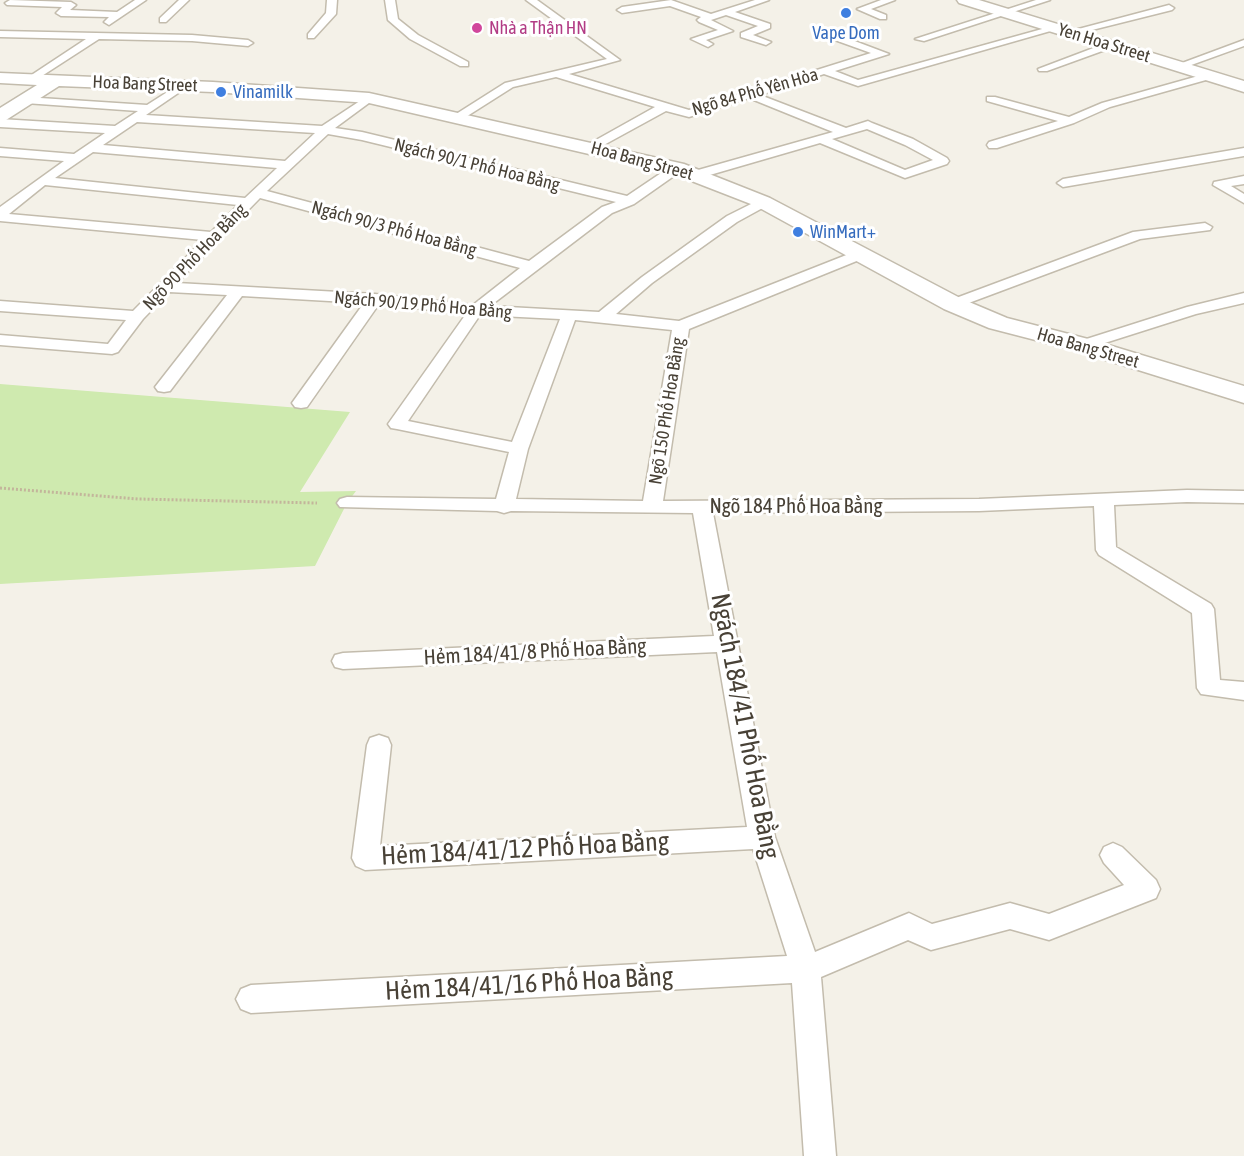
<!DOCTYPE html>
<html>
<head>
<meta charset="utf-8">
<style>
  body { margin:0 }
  canvas { display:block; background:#f4f1e8 }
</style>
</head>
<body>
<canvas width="1244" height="1156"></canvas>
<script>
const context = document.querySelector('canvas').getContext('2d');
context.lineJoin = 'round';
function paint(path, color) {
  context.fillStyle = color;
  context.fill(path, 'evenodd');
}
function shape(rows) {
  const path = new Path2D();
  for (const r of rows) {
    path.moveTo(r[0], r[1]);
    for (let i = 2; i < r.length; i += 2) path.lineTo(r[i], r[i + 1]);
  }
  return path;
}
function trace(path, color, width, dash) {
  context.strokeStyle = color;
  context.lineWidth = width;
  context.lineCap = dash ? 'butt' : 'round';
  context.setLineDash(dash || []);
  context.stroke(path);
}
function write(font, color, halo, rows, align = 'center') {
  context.font = font + ' "Asap Condensed",sans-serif';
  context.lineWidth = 6;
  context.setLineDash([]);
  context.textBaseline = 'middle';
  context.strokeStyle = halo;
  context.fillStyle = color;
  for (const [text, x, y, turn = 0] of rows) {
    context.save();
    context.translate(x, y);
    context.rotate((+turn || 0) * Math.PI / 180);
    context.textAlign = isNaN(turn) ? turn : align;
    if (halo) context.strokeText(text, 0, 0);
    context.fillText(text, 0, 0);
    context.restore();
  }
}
paint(shape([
  [0,384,350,412,300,492,356,491,347,503,315,566,0,584]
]), '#cfeaaf');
const lane = shape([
  [10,0,71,2,76,5,70,10,117,12,135,0,146,0,109,25,104,22,109,17,61,16,56,13,62,7,7,5,5,3,10,0],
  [179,0,189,0,166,22,160,22,160,18,179,0],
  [327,0,337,0,336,14,314,38,308,38,308,34,326,13,327,0],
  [385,0,395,0,398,19,418,35,468,62,468,66,460,66,410,39,388,20,385,0],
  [526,0,537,0,620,60,569,74,689,110,871,53,832,39,832,35,836,34,889,54,835,71,858,80,1053,26,1061,28,858,86,824,74,760,95,846,128,868,121,872,123,913,139,947,158,949,161,947,164,905,178,820,143,696,179,691,178,690,175,691,172,833,132,749,98,689,117,666,111,591,152,585,148,587,145,655,107,556,77,513,87,461,120,453,120,453,116,505,83,607,59,526,0],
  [867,129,905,145,933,160,905,170,832,139,867,129],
  [671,0,711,14,755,0,769,0,735,12,770,24,770,28,753,35,771,42,766,45,741,37,741,33,758,26,726,15,711,20,733,31,706,40,713,44,708,47,691,39,718,30,699,22,697,20,701,17,670,6,622,13,617,10,622,7,671,0],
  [881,0,895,0,871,9,886,15,886,19,880,19,857,9,881,0],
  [1036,0,1050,0,924,41,915,39,1036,0],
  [1169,5,1174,8,1172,10,1072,35,1067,32,1169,5],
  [0,31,192,35,248,40,253,43,248,46,192,41,99,39,31,83,27,82,27,78,86,39,0,37,0,31],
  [1244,40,1244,46,1183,68,1174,66,1244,40],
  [1112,41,1117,44,1116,46,1047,71,1039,71,1038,69,1112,41],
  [1209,73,1214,76,1213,78,1110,107,1074,123,997,148,989,148,987,145,989,142,1058,121,987,101,987,97,995,97,1069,117,1102,103,1209,73],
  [183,82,187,83,187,87,146,115,322,126,369,95,375,98,373,100,335,128,362,132,627,196,673,165,681,165,683,168,681,171,634,204,612,213,490,306,599,312,642,277,727,216,763,198,770,202,768,205,737,222,652,283,616,314,679,321,854,252,864,252,866,255,864,258,689,329,663,501,979,499,1187,490,1244,491,1244,503,1187,502,1114,505,1116,547,1211,604,1214,609,1220,680,1244,682,1244,700,1201,694,1197,688,1192,613,1099,555,1096,550,1094,506,979,511,713,513,775,837,815,952,909,913,932,924,1010,903,1049,914,1124,885,1104,863,1100,855,1104,847,1113,843,1122,847,1156,880,1160,889,1156,898,1049,940,1010,929,931,950,908,940,821,977,836,1156,804,1156,792,983,251,1013,241,1009,236,999,241,989,251,985,787,956,753,849,365,870,356,866,352,858,367,745,370,738,379,735,388,738,391,745,380,846,747,827,717,652,343,669,335,667,332,661,335,655,343,653,714,636,693,513,511,511,504,513,497,511,340,507,337,503,340,499,347,497,496,499,509,452,397,429,391,428,388,424,466,314,379,304,307,407,301,408,295,407,292,403,364,303,242,296,170,391,164,392,158,391,155,387,227,295,169,292,143,319,118,352,112,354,0,345,0,335,108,344,126,320,0,311,0,301,133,311,203,240,0,221,0,207,64,161,0,156,0,148,74,154,105,133,0,127,0,119,115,126,138,111,25,103,19,100,25,97,147,105,183,82],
  [137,122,315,133,285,161,103,145,137,122],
  [328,134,362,140,616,202,602,207,529,261,267,191,328,134],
  [93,152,277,168,245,198,55,178,93,152],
  [45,185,238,205,211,232,9,214,45,185],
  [260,198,520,268,473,305,375,294,177,283,260,198],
  [480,315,560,319,512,442,408,421,480,315],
  [575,320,672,330,643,501,516,499,528,449,575,320],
  [1244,148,1244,156,1063,187,1057,183,1063,179,1244,148],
  [1244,176,1244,184,1231,186,1244,194,1244,203,1213,185,1214,182,1244,176],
  [1205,223,1212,227,1210,230,1140,239,958,307,948,307,945,304,948,301,1133,232,1205,223],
  [1244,293,1244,303,1196,314,1089,348,1083,350,1075,345,1077,342,1187,307,1244,293]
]);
const street = shape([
  [957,0,979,0,1244,81,1244,92,959,3,957,0],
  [0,73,213,82,369,93,684,164,770,198,962,299,1007,318,1092,340,1244,386,1244,403,1074,350,989,328,944,309,756,206,671,173,369,103,213,92,59,86,6,120,0,121,0,108,37,85,0,83,0,73]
]);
trace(lane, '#c3bcad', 3);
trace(street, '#c3bcad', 3);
trace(shape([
  [0,488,138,499,317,503]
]), '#c3b59b', 3, [2, 2]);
paint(lane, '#fff');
paint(street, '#fff');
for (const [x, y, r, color] of [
  [846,13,6,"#3f7fe0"],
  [477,28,6,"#d1479c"],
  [221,92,6,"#3f7fe0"],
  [798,232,6,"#3f7fe0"]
]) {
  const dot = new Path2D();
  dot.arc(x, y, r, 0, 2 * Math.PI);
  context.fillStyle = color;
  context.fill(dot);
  trace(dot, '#fff', 2);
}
write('18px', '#b23c85', '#fff', [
  ["Nhà a Thận HN",489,28]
], 'left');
write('18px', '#366cbe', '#fff', [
  ["Vape Dom",846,33,"center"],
  ["Vinamilk",233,92],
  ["WinMart+",810,232]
], 'left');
write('18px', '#484136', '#fff', [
  ["Yen Hoa Street",1104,43,17],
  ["Hoa Bang Street",145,84,2],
  ["Ngõ 84 Phố Yên Hòa",755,92,-16],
  ["Hoa Bang Street",642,161,15],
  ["Ngách 90/1 Phố Hoa Bằng",477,165,14],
  ["Ngách 90/3 Phố Hoa Bằng",394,229,15],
  ["Ngõ 90 Phố Hoa Bằng",195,257,-46],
  ["Ngách 90/19 Phố Hoa Bằng",423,305,5],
  ["Hoa Bang Street",1088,348,16],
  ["Ngõ 150 Phố Hoa Bằng",667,411,-81]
]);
write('21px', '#484136', '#fff', [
  ["Ngõ 184 Phố Hoa Bằng",796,506],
  ["Hẻm 184/41/8 Phố Hoa Bằng",535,652,-3]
]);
write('26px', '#484136', '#fff', [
  ["Ngách 184/41 Phố Hoa Bằng",745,726,79],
  ["Hẻm 184/41/12 Phố Hoa Bằng",525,849,-3],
  ["Hẻm 184/41/16 Phố Hoa Bằng",529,984,-3]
]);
</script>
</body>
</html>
